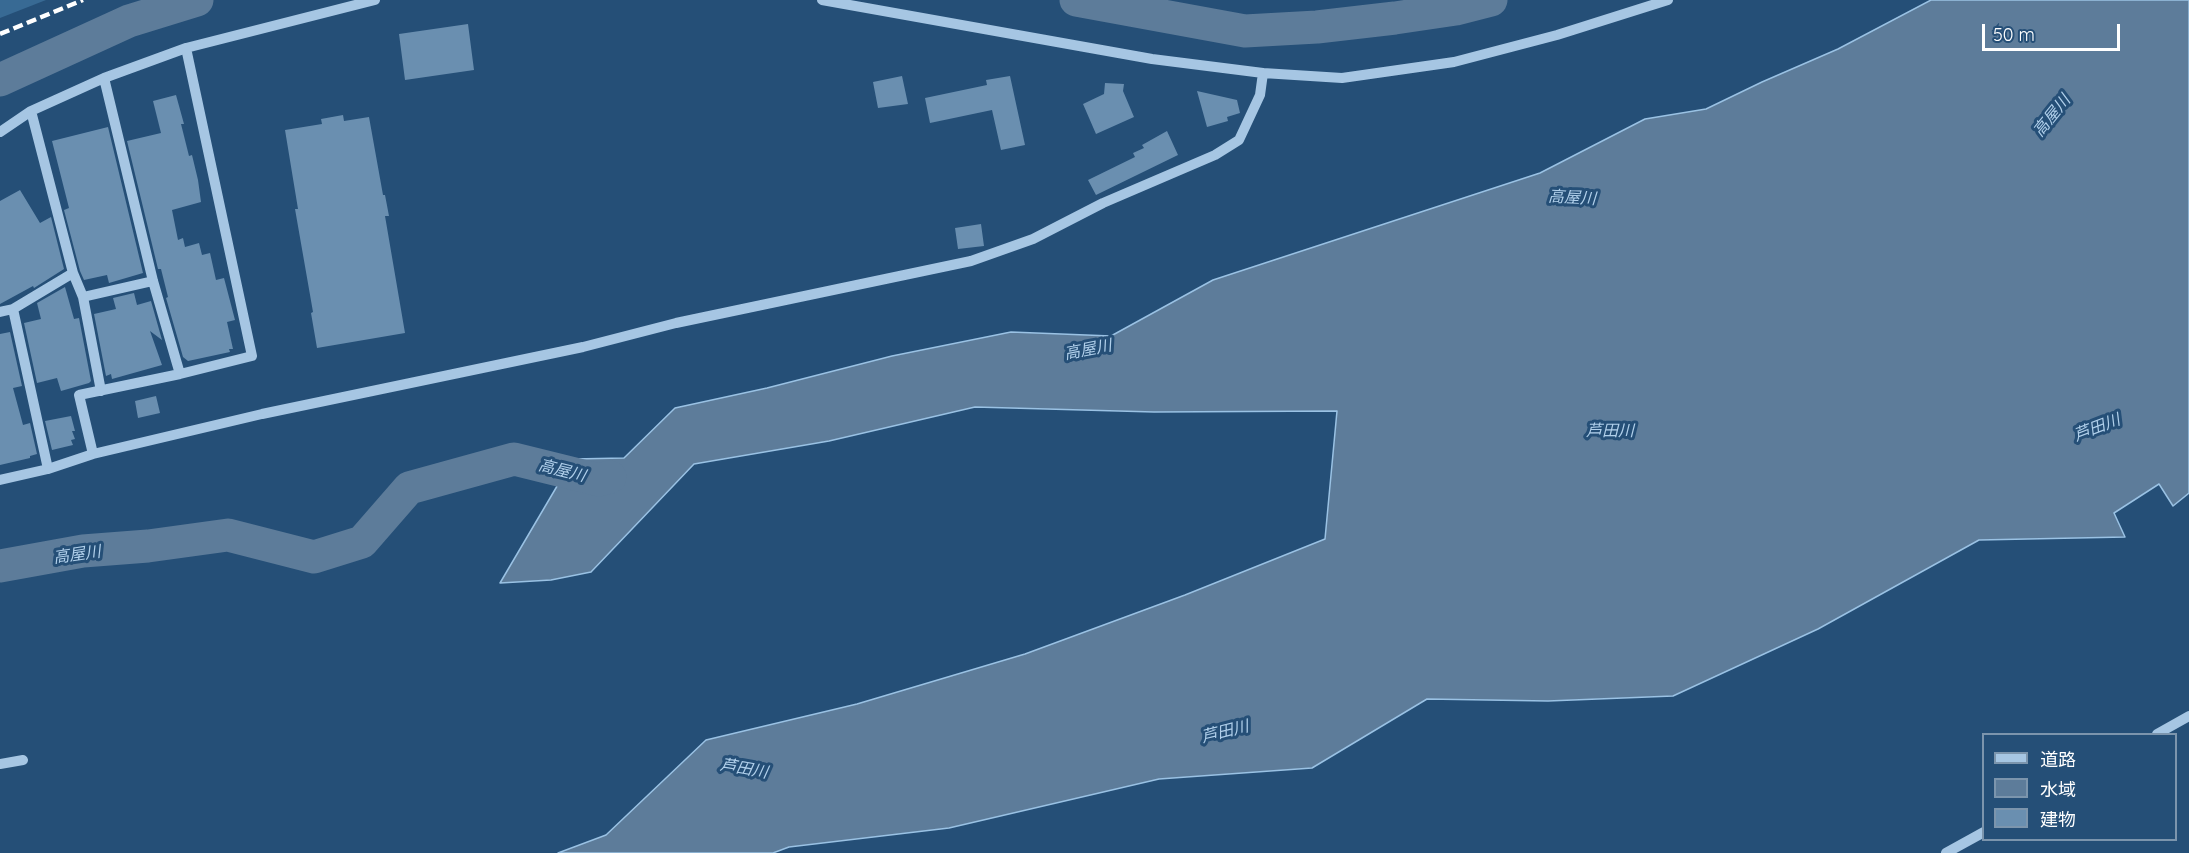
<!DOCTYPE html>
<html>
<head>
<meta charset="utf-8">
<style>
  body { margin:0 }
  #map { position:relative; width:2189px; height:853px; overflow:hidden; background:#254f77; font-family:Quicksand,"Noto Sans JP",sans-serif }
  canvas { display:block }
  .legend { position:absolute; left:1982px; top:733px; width:195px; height:108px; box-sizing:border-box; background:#254f77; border:2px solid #7c95ad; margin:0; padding:8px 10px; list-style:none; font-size:18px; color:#fff }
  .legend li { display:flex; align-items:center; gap:12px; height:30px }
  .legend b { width:30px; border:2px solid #7c95ad }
  .scale { position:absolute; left:1982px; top:24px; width:138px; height:27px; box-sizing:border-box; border:3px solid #fff; border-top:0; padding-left:8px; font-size:18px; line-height:21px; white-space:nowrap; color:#fff; -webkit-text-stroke:4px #254f77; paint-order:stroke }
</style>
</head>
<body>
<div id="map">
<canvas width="2189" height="853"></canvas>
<ul class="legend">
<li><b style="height:8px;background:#a6c6e3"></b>道路</li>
<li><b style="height:16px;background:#5d7c9a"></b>水域</li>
<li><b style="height:16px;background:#6a8fb0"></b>建物</li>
</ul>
<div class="scale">50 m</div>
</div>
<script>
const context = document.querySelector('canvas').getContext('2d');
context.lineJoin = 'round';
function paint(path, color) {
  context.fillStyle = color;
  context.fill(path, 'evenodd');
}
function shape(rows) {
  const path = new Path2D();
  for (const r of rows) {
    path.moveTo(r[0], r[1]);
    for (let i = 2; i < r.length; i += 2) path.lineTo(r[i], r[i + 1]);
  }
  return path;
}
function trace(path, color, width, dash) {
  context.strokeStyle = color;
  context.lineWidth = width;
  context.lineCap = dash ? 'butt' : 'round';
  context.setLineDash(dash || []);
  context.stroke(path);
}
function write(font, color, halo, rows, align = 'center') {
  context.font = font + ' Quicksand,"Noto Sans JP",sans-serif';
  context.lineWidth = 6;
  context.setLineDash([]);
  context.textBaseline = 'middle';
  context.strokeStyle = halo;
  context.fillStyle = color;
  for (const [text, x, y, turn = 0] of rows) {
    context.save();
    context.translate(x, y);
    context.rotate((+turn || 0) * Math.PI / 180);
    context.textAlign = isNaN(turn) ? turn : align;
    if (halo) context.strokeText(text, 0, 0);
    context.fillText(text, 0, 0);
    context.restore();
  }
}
paint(shape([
  [0,0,46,0,0,18]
]), '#386a94');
const water = shape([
  [1931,0,2189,0,2189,493,2173,506,2159,484,2114,513,2125,537,1979,540,1818,629,1673,696,1548,701,1427,699,1312,768,1159,779,949,828,789,847,773,853,558,853,606,835,706,740,857,704,1025,654,1185,595,1325,539,1337,411,1154,412,975,407,829,441,694,464,591,572,551,580,500,583,573,459,624,458,675,408,767,388,892,356,1011,332,1111,336,1213,280,1540,173,1645,119,1706,109,1762,82,1838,49,1931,0]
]);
paint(water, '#5d7c9a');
trace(water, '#9ac2e4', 1.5);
trace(shape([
  [1076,0,1245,31,1317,27,1395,18,1456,9,1491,0],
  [0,80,129,21,197,0],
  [0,566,83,551,148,546,228,535,314,557,362,542,409,488,514,459,599,480,610,477]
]), '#5d7c9a', 33);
paint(shape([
  [468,24,474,70,405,80,399,34],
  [902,76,908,104,878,108,873,82],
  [1010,76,1025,145,1001,150,992,110,930,123,925,98,987,85,986,80],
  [1105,83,1124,84,1123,91,1134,117,1096,134,1083,104,1104,94],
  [1197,91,1237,100,1240,113,1227,117,1228,121,1207,127],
  [176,95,184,124,181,124,189,156,192,155,198,180,201,202,172,210,178,240,183,238,185,247,199,243,202,255,210,253,216,280,224,278,235,320,227,322,233,349,229,349,230,352,188,361,183,357,166,298,168,297,161,269,158,269,127,141,161,133,153,101],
  [343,115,344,121,369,117,383,195,385,195,389,216,385,216,405,333,317,348,311,313,313,312,295,209,298,209,285,130,322,124,321,119],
  [108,127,143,273,109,283,107,275,84,280,80,271,64,210,69,208,52,141],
  [1167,131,1178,155,1096,195,1088,180,1135,157,1133,153,1144,148,1142,145],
  [20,190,40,223,51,217,64,269,34,288,33,286,0,304,0,201],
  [981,224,984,246,958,249,955,228],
  [65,287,74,319,79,318,91,381,89,383,61,391,57,378,37,383,24,323,41,319,37,303],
  [134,293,137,305,151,301,162,340,150,331,162,365,112,379,111,374,106,376,94,314,116,309,113,298],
  [10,332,22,386,13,388,23,425,30,423,37,454,30,456,30,458,0,465,0,334],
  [156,396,160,413,138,418,135,401],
  [71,416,75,431,72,431,75,439,71,440,73,445,52,450,45,421]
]), '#6a8fb0');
trace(shape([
  [822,0,1152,59,1263,73,1342,78,1454,62,1557,35,1668,0],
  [104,78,153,281,180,374],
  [31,111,73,273,83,297,101,391],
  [0,132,31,111,104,78,186,48,375,0],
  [83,297,153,281],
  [0,312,13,309],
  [93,454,79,395,180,374,252,356,186,48],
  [48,469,13,309,73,273],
  [0,480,48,469,93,454,262,414,583,347,676,323,971,261,1033,239,1103,203,1215,155,1239,140,1260,95,1263,73],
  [2157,734,2189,716],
  [0,764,23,760],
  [1946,853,1984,832]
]), '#a6c6e3', 10);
trace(shape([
  [0,34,83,0]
]), '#fff', 4.5, [10, 4.5]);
write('italic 16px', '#b1d0eb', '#254f77', [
  ["高屋川",2052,116,-51],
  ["高屋川",1572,198,3],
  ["高屋川",1088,350,-11],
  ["芦田川",2097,428,-21],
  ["芦田川",1610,431],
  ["高屋川",562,471,14],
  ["高屋川",77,555,-8],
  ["芦田川",1225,732,-14],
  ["芦田川",744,769,10]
]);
</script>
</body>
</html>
